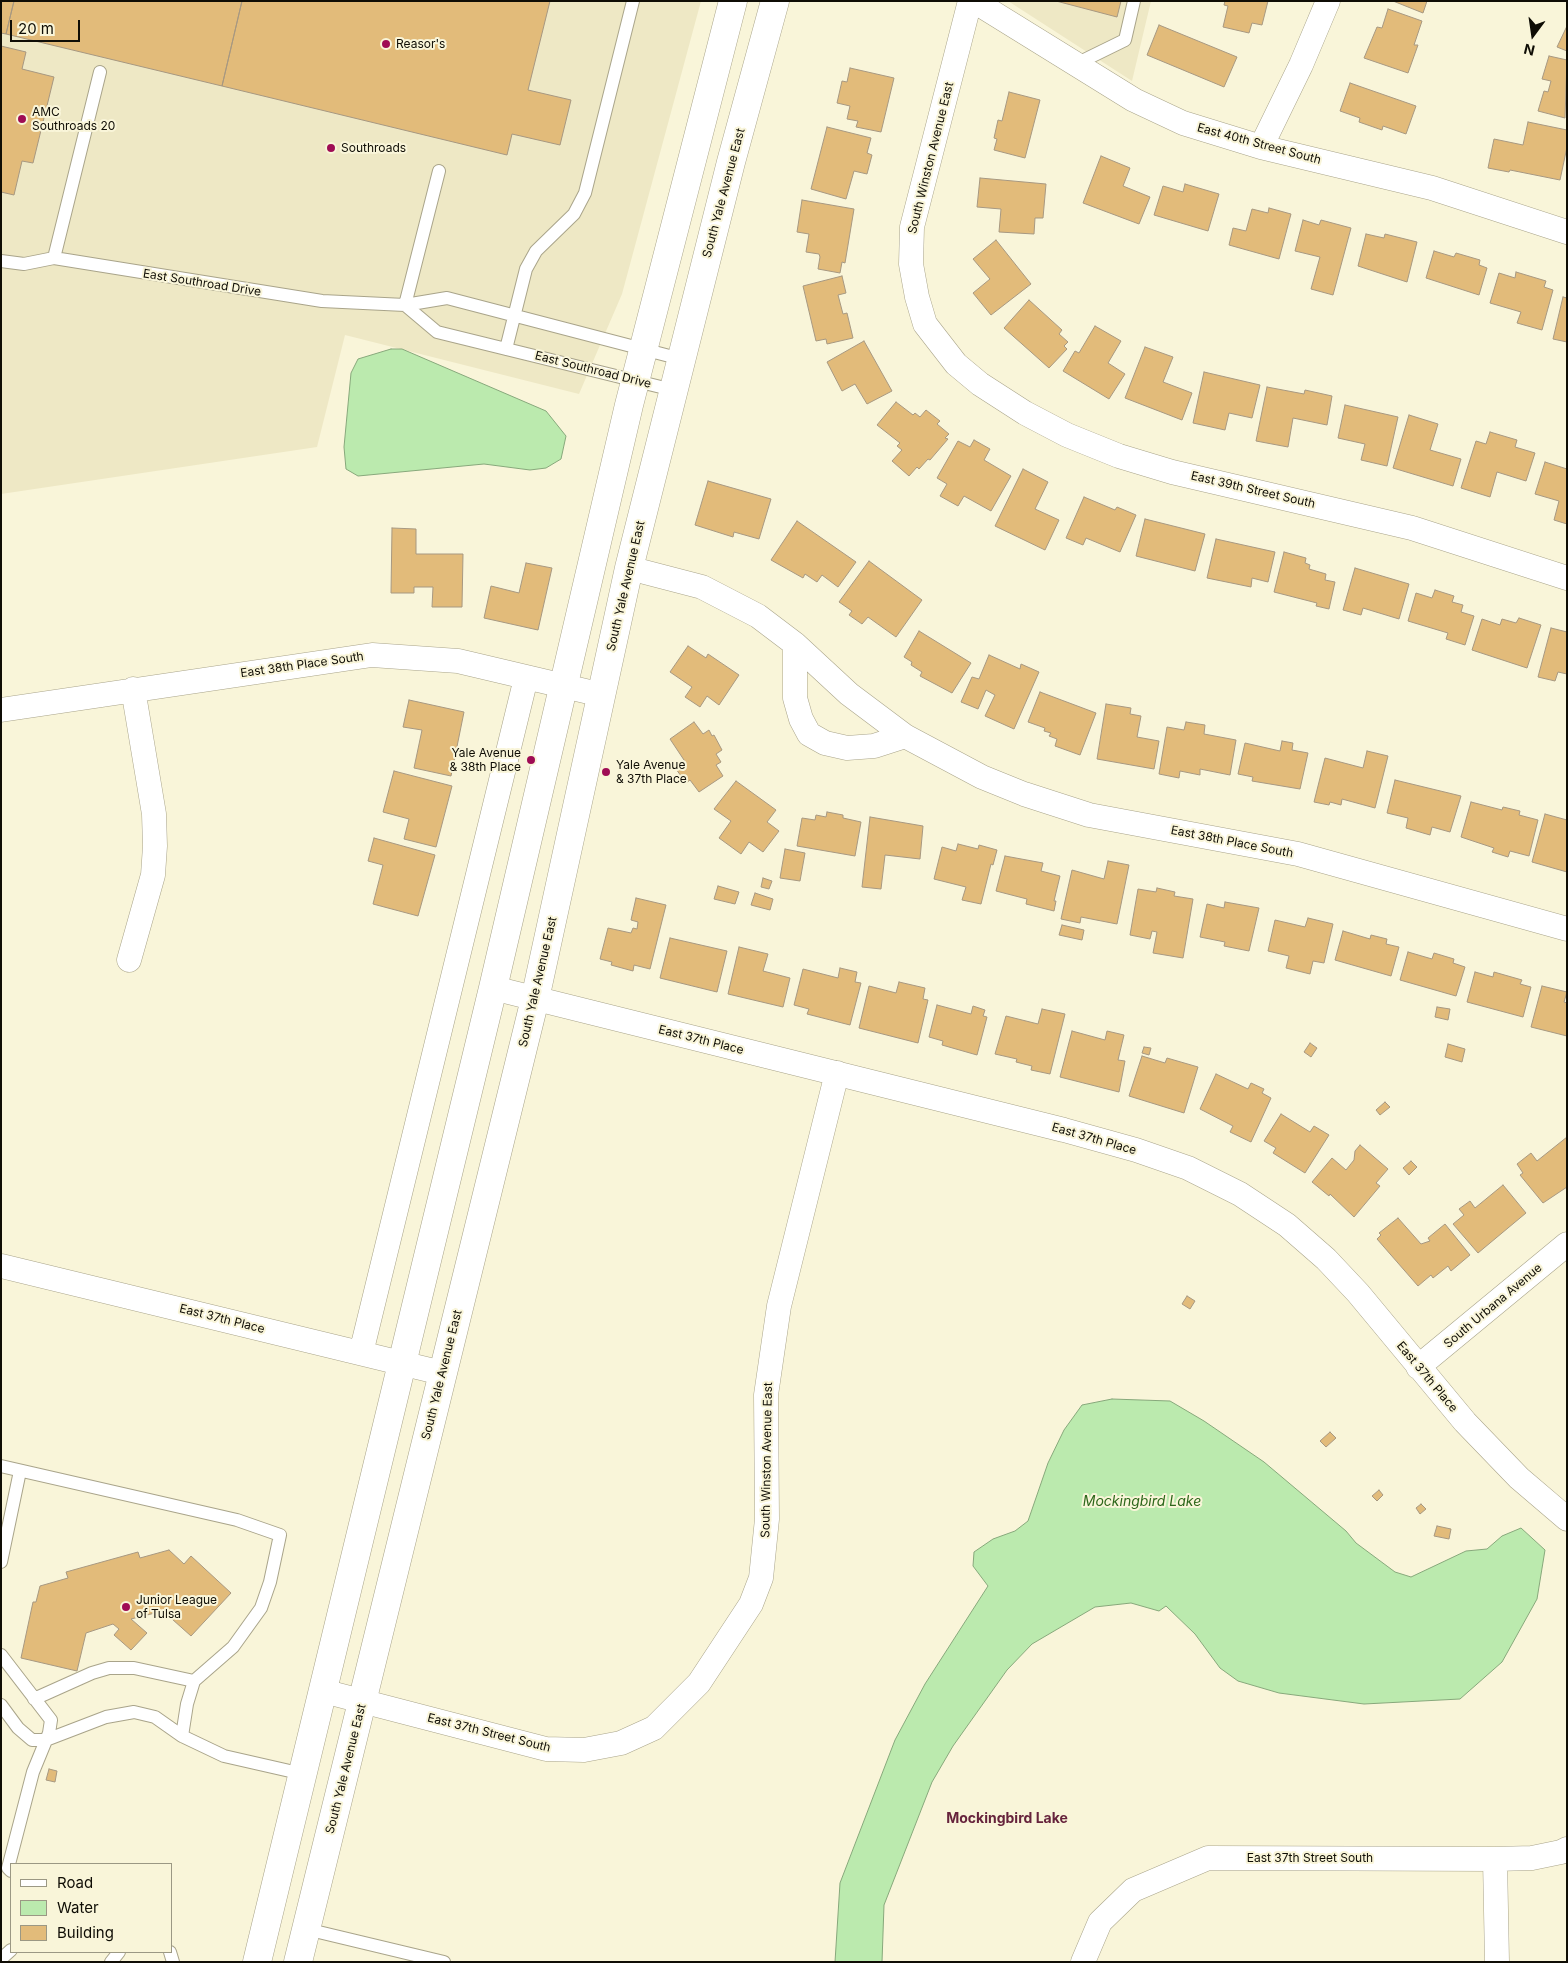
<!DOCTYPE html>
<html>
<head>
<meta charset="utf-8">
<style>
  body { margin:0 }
  #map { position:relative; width:1568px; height:1963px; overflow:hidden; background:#f9f5d9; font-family:Inter,sans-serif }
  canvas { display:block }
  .frame { position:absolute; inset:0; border:2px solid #0f0d05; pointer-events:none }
  .legend { position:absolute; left:10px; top:1863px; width:162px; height:90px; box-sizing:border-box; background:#f9f5d9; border:1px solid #9b9884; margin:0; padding:6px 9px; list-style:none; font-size:15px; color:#0f0d05 }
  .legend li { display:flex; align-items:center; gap:10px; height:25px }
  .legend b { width:25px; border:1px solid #9b9884 }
  .north { position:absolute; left:1508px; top:10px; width:50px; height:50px; -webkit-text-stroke:4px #f9f5d9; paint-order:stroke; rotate:194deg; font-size:14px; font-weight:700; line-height:20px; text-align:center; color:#0f0d05 }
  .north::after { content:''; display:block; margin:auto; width:18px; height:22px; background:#0f0d05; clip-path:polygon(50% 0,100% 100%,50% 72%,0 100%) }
  .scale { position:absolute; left:10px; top:20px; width:70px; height:22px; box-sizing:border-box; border:2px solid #0f0d05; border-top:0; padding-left:6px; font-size:15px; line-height:18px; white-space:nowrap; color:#0f0d05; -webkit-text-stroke:4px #f9f5d9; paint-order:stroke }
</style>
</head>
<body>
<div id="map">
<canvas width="1568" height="1963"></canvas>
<div class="frame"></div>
<ul class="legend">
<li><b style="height:6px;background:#fff"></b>Road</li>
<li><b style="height:14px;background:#bbeaae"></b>Water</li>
<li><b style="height:14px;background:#e2bb7a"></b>Building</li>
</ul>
<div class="north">N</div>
<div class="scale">20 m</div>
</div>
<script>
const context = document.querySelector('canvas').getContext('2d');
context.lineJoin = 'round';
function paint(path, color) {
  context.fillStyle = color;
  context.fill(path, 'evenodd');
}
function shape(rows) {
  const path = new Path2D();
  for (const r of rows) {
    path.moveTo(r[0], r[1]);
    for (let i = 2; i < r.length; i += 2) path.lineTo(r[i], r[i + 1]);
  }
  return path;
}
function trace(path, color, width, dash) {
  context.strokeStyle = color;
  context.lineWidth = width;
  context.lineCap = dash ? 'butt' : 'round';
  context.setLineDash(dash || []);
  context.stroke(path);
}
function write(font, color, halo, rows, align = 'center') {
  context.font = font + ' Inter,sans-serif';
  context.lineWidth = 4;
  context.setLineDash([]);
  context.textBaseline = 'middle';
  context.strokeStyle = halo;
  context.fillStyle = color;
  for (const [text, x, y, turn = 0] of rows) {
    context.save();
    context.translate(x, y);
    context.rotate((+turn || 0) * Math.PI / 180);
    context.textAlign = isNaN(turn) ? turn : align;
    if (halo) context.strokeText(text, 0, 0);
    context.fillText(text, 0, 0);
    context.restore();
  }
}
paint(shape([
  [1,1,701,1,622,294,579,394,345,335,317,447,1,494],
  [1008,1,1151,1,1132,81]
]), '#eee8c5');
const water = shape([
  [391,349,402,349,546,411,566,436,561,459,546,468,530,470,484,464,358,476,346,469,344,447,351,373,358,359,391,349],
  [1112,1399,1170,1401,1204,1421,1264,1462,1346,1531,1356,1543,1395,1572,1411,1577,1466,1551,1487,1549,1502,1536,1521,1528,1545,1550,1537,1599,1502,1662,1460,1699,1364,1704,1279,1693,1238,1681,1220,1668,1195,1634,1166,1606,1159,1611,1131,1603,1095,1607,1032,1644,1007,1670,953,1746,932,1782,884,1905,882,1962,835,1962,840,1883,895,1740,925,1684,988,1586,973,1566,974,1552,993,1539,1015,1531,1028,1521,1048,1463,1064,1430,1082,1405,1112,1399]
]);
paint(water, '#bbeaae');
trace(water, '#87a87b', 1);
const building = shape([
  [1,1,14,1,6,34,1,33,1,1],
  [14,1,242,1,222,86,6,34,14,1],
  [242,1,550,1,528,90,571,100,560,145,512,134,507,155,222,86,242,1],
  [1056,1,1121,1,1117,17,1056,1],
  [1225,1,1273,1,1268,1,1262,25,1252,23,1249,33,1223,27,1228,6,1224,5,1225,1],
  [1393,1,1427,1,1423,13,1393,1],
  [1388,9,1422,21,1414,45,1418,45,1408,73,1364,58,1377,27,1382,28,1388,9],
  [1159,25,1237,57,1224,87,1147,55,1159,25],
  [1567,26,1567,51,1557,47,1567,26],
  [1,46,26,52,22,69,54,77,33,163,22,161,14,195,1,192,1,46],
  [1549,56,1567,60,1565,118,1538,111,1544,91,1548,92,1551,81,1542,79,1549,56],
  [850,68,894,78,881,132,856,127,858,121,847,119,850,106,837,103,842,81,847,82,850,68],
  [1350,83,1416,106,1406,134,1383,126,1382,130,1359,122,1360,118,1340,111,1350,83],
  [1009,92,1040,100,1025,158,994,150,997,139,994,138,998,120,1002,121,1009,92],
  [1528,122,1567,130,1567,147,1560,180,1510,170,1509,172,1488,168,1494,139,1523,145,1528,122],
  [827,127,871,138,867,153,872,155,867,174,854,171,846,199,811,189,827,127],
  [1101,156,1130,168,1123,186,1150,197,1139,224,1083,203,1101,156],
  [980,178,1046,184,1043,218,1035,218,1034,234,999,232,1001,209,977,207,980,178],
  [1185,184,1219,194,1208,231,1154,215,1163,186,1183,192,1185,184],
  [802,200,854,209,845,263,842,262,840,273,818,269,820,257,819,254,806,252,809,234,797,232,802,200],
  [1269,208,1291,214,1279,259,1229,245,1233,228,1246,231,1252,209,1268,213,1269,208],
  [1303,220,1319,225,1321,220,1351,228,1333,295,1311,289,1320,257,1295,251,1303,220],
  [1366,234,1384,238,1385,234,1417,242,1407,282,1358,266,1366,234],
  [996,240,1031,284,991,315,973,293,990,279,973,259,996,240],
  [1434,251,1454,257,1456,253,1480,260,1479,265,1487,268,1479,295,1426,278,1434,251],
  [1516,272,1546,281,1544,287,1553,290,1542,330,1517,323,1521,312,1490,303,1499,273,1515,278,1516,272],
  [842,276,846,293,838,295,843,314,847,313,853,338,827,344,826,339,816,341,803,286,842,276],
  [1563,297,1567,298,1567,342,1553,339,1563,297],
  [1029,300,1062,330,1059,334,1068,342,1064,346,1067,349,1049,368,1004,328,1029,300],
  [1095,326,1121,341,1108,363,1125,374,1109,399,1063,371,1075,351,1079,353,1095,326],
  [864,341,892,391,867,404,855,384,842,391,827,362,864,341],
  [1145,347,1173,357,1163,382,1192,393,1182,420,1125,398,1145,347],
  [1204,372,1260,385,1252,418,1229,413,1225,430,1193,423,1204,372],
  [1267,387,1304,394,1305,390,1332,396,1327,425,1293,418,1288,447,1256,441,1267,387],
  [896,402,913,415,915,413,920,417,926,410,940,421,937,424,949,434,945,438,948,439,930,460,928,459,919,469,917,467,909,476,892,461,902,450,897,446,900,443,877,425,896,402],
  [1345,405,1398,417,1387,466,1361,460,1365,444,1338,438,1345,405],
  [1409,415,1438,424,1430,450,1461,459,1453,486,1393,468,1409,415],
  [1490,432,1517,440,1515,447,1535,453,1526,481,1497,472,1490,497,1461,488,1476,441,1486,444,1490,432],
  [974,440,990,449,984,460,1011,476,991,511,964,496,958,506,940,496,947,484,937,478,958,441,970,447,974,440],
  [1545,462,1567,469,1567,524,1554,520,1559,501,1535,494,1545,462],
  [1023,469,1048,482,1035,509,1059,520,1045,550,995,526,1023,469],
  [708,481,771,499,759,539,734,532,733,537,695,525,708,481],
  [1084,497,1115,510,1117,507,1136,515,1120,552,1086,538,1083,545,1066,538,1084,497],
  [1145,519,1205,534,1195,571,1136,556,1145,519],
  [797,521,856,562,838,587,822,575,817,582,805,574,803,578,771,560,797,521],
  [392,528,416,529,416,554,463,554,462,607,432,607,433,587,414,587,414,593,391,593,392,528],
  [1216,539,1275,552,1268,582,1252,578,1251,587,1207,578,1216,539],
  [1284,552,1306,558,1305,563,1310,565,1309,569,1326,574,1325,580,1335,582,1329,609,1316,606,1317,603,1274,592,1284,552],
  [869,561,922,600,896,637,868,617,862,624,849,615,852,611,839,602,869,561],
  [526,563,552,568,538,630,484,618,491,586,519,593,526,563],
  [1355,568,1409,584,1399,619,1363,608,1361,615,1343,610,1355,568],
  [1435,590,1454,596,1452,602,1463,605,1461,612,1474,616,1465,645,1446,639,1448,633,1408,621,1416,593,1432,598,1435,590],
  [1519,618,1541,625,1527,668,1472,650,1482,619,1500,625,1502,619,1516,623,1519,618],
  [1551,628,1567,632,1567,674,1558,672,1555,681,1538,677,1551,628],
  [919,631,971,663,952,693,920,676,922,672,911,665,912,662,904,657,919,631],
  [688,646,706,658,708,654,739,675,719,705,707,696,700,707,685,697,692,687,670,672,688,646],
  [989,655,1020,669,1021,664,1039,672,1014,729,985,716,995,695,986,690,978,709,961,702,972,677,979,679,989,655],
  [1040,692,1096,713,1080,755,1055,746,1057,739,1049,736,1051,733,1044,731,1045,728,1028,722,1040,692],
  [409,700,464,712,451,776,414,768,422,730,403,727,409,700],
  [1106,704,1131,708,1130,714,1141,716,1137,737,1159,741,1154,769,1097,759,1106,704],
  [694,722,703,734,709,730,712,736,714,735,722,750,716,754,721,762,716,765,723,776,699,792,690,780,686,783,676,769,686,763,670,739,694,722],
  [1186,722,1205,725,1204,734,1236,740,1230,775,1200,769,1200,775,1180,771,1179,778,1159,774,1167,727,1184,730,1186,722],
  [1282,741,1293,743,1292,750,1308,753,1300,789,1252,781,1253,777,1238,774,1245,743,1280,751,1282,741],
  [1367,751,1388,756,1375,808,1342,799,1341,805,1330,802,1329,805,1314,802,1325,758,1363,768,1367,751],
  [394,771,452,786,436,847,404,839,409,819,383,812,394,771],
  [1395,780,1461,796,1450,832,1432,827,1430,835,1406,828,1408,818,1387,813,1395,780],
  [736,781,776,810,767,822,779,831,763,852,749,842,741,854,719,838,731,821,714,809,736,781],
  [1471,802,1502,810,1503,807,1520,811,1519,815,1538,820,1529,856,1510,851,1508,857,1492,852,1494,848,1461,837,1471,802],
  [827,812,843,815,843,818,861,822,855,856,797,846,802,818,815,820,816,815,826,817,827,812],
  [1545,814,1567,820,1567,872,1532,862,1545,814],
  [870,817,923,826,920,859,885,855,881,889,862,887,870,817],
  [374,838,435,855,418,916,373,904,383,865,368,861,374,838],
  [958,844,978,849,979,845,997,850,993,865,991,864,981,904,962,900,966,887,934,879,942,847,956,851,958,844],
  [785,849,805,853,800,881,780,878,785,849],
  [1005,856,1043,863,1041,871,1060,876,1054,901,1056,901,1054,911,1026,904,1027,899,996,891,1005,856],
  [1108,861,1129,865,1117,924,1081,917,1080,923,1061,919,1072,870,1104,879,1108,861],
  [763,878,772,881,769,889,761,887,763,878],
  [718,886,739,892,735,904,714,899,718,886],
  [1157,888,1175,892,1174,896,1193,899,1183,958,1153,953,1157,932,1152,931,1150,939,1130,935,1138,889,1156,892,1157,888],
  [755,893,773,899,770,910,751,905,755,893],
  [636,898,666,905,650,969,634,965,633,971,611,965,612,962,600,959,608,928,631,933,633,928,637,929,638,922,631,920,636,898],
  [1225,902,1259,908,1249,951,1224,946,1225,942,1200,937,1207,904,1224,908,1225,902],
  [1308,918,1333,924,1324,963,1313,961,1310,974,1286,968,1289,956,1268,951,1275,920,1305,927,1308,918],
  [1062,925,1084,930,1082,940,1059,935,1062,925],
  [1343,931,1370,939,1371,935,1387,939,1386,944,1399,947,1391,976,1335,960,1343,931],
  [670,938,727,951,717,992,660,978,670,938],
  [739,947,768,954,763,971,790,978,783,1007,728,994,739,947],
  [1408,952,1432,959,1434,953,1454,959,1453,963,1465,967,1456,996,1400,980,1408,952],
  [840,968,857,972,855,982,861,983,850,1025,807,1014,809,1009,794,1005,803,969,838,978,840,968],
  [1475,972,1493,977,1494,972,1522,980,1520,984,1531,987,1523,1017,1467,1002,1475,972],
  [899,982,925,988,923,999,928,1000,918,1043,859,1028,869,986,896,993,899,982],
  [1542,986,1567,992,1564,1002,1567,1003,1567,1036,1531,1027,1542,986],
  [937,1005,971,1014,973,1006,985,1010,983,1016,987,1017,977,1055,942,1045,943,1041,929,1037,937,1005],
  [1437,1007,1450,1009,1448,1020,1435,1017,1437,1007],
  [1042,1009,1065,1014,1050,1074,1031,1070,1032,1066,1016,1062,1017,1059,995,1054,1006,1016,1038,1024,1042,1009],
  [1072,1031,1105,1040,1107,1031,1124,1035,1118,1060,1125,1061,1119,1092,1060,1077,1072,1031],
  [1310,1043,1317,1048,1311,1057,1304,1052,1310,1043],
  [1448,1044,1465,1049,1462,1062,1445,1057,1448,1044],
  [1144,1047,1151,1048,1149,1055,1142,1053,1144,1047],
  [1142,1056,1165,1063,1167,1058,1198,1067,1184,1113,1129,1096,1142,1056],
  [1216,1074,1248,1089,1251,1083,1264,1089,1262,1093,1271,1098,1251,1142,1230,1132,1233,1126,1200,1109,1216,1074],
  [1385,1102,1390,1107,1380,1115,1376,1110,1385,1102],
  [1281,1114,1310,1132,1314,1126,1329,1135,1305,1173,1273,1153,1276,1148,1264,1141,1281,1114],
  [1567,1137,1567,1187,1543,1203,1520,1175,1523,1173,1517,1164,1531,1153,1537,1161,1567,1137],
  [1360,1145,1388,1169,1376,1183,1380,1186,1354,1217,1330,1194,1329,1196,1312,1182,1332,1158,1346,1170,1354,1160,1355,1151,1360,1145],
  [1411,1161,1417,1167,1409,1175,1403,1168,1411,1161],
  [1503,1185,1526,1213,1478,1253,1453,1224,1464,1215,1459,1209,1470,1201,1475,1208,1503,1185],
  [1398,1218,1421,1244,1430,1241,1428,1238,1445,1224,1470,1255,1451,1271,1448,1266,1433,1278,1431,1275,1418,1286,1377,1239,1381,1235,1379,1233,1398,1218],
  [1187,1296,1195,1301,1190,1309,1182,1304,1187,1296],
  [1330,1432,1336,1438,1326,1447,1320,1441,1330,1432],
  [1379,1490,1383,1495,1377,1501,1372,1496,1379,1490],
  [1421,1504,1426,1509,1420,1514,1416,1508,1421,1504],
  [1437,1526,1451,1529,1449,1539,1434,1536,1437,1526],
  [169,1550,184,1564,191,1556,231,1593,191,1636,163,1611,131,1619,147,1633,131,1650,114,1635,119,1629,113,1624,86,1633,77,1671,21,1658,33,1602,36,1602,40,1586,68,1578,66,1572,138,1552,140,1558,169,1550],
  [49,1769,57,1771,55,1782,46,1780,49,1769]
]);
paint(building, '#e2bb7a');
trace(building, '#a79881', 1);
const service = shape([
  [1074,65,1125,40,1134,1],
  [54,258,100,72],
  [1,261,24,264,54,258,322,301,405,305,447,298,681,359],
  [405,305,437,332,673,390],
  [405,305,439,171],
  [506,349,526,269,536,251,574,214,585,193,633,1],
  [1,1466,237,1520,280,1535,270,1582,261,1608,233,1647,194,1681,187,1704,182,1736,224,1756,303,1774],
  [1,1562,20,1471],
  [1,1655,51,1720,49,1733,33,1772,8,1868,11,1871],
  [34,1699,92,1673,109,1668,134,1668,194,1681],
  [1,1705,18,1728,32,1740,46,1740,106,1717,134,1712,155,1717,182,1736],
  [306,1929,444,1962],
  [170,1952,173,1962],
  [1,1959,11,1950],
  [111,1962,119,1952]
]);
const minor = shape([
  [970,1,912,227,911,264,917,297,925,324,956,364,980,384,1025,413,1067,435,1119,456,1172,472,1412,528,1567,578],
  [974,1,1134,100,1183,123,1261,147,1432,188,1567,232],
  [1261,147,1301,65,1328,1],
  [629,568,702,587,758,616,795,644,849,694,905,736,982,777,1024,794,1089,815,1298,854,1567,929],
  [795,644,795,698,801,719,809,734,825,743,847,748,874,746,905,736],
  [1,710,372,655,458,661,602,695],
  [129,960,153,875,155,846,154,814,133,689],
  [493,988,1064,1130,1136,1150,1188,1168,1240,1194,1287,1225,1326,1259,1358,1293,1465,1422,1519,1478,1567,1519],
  [1,1266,442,1373],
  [361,1353,526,678],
  [1418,1367,1567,1244],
  [323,1691,546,1749,584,1750,621,1743,654,1728,699,1683,751,1604,761,1578,767,1519,766,1395,779,1306,837,1073],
  [1495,1859,1497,1962],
  [1083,1962,1100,1922,1133,1890,1208,1858,1495,1859,1532,1858,1561,1852,1567,1849]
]);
const primary = shape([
  [257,1962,493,988,629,405,733,1],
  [298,1962,535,999,629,568,731,162,775,1]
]);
trace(service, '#a9a48a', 14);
trace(minor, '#a9a48a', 25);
trace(primary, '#a9a48a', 29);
trace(service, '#fff', 12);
trace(minor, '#fff', 24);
trace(primary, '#fff', 28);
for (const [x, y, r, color] of [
  [386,44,5,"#9f0c54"],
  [22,119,5,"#9f0c54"],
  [331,148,5,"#9f0c54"],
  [531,760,5,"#9f0c54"],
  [606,772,5,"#9f0c54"],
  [126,1607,5,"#9f0c54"]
]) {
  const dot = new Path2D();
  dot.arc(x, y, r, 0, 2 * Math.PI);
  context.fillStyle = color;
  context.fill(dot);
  trace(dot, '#f9f5d9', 2);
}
write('12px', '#0f0d05', '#f9f5d9', [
  ["Reasor's",396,44],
  ["AMC",32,112],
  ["Southroads 20",32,126],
  ["Southroads",341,148],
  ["Yale Avenue",521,753,"right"],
  ["& 38th Place",521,767,"right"],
  ["Yale Avenue",616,765],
  ["& 37th Place",616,779],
  ["Junior League",136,1600],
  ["of Tulsa",136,1614]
], 'left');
write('12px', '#0f0d05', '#f9f5d9', [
  ["East 40th Street South",1259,144,15],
  ["South Winston Avenue East",931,158,-76],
  ["South Yale Avenue East",724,193,-75],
  ["East Southroad Drive",202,283,9],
  ["East Southroad Drive",593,370,14],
  ["East 39th Street South",1253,490,13],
  ["South Yale Avenue East",626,586,-77],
  ["East 38th Place South",302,665,-8],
  ["East 38th Place South",1232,842,11],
  ["South Yale Avenue East",538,982,-77],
  ["East 37th Place",701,1040,14],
  ["East 37th Place",1094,1139,16],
  ["South Urbana Avenue",1493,1306,-40],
  ["East 37th Place",222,1319,14],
  ["South Yale Avenue East",442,1375,-76],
  ["East 37th Place",1427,1377,50],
  ["South Winston Avenue East",767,1460,-89],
  ["East 37th Street South",489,1733,14],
  ["South Yale Avenue East",346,1769,-76],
  ["East 37th Street South",1310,1858]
]);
write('italic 14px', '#2d671a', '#f9f5d9', [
  ["Mockingbird Lake",1142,1502]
]);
write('bold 14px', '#66233c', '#f9f5d9', [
  ["Mockingbird Lake",1007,1819]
]);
</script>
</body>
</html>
